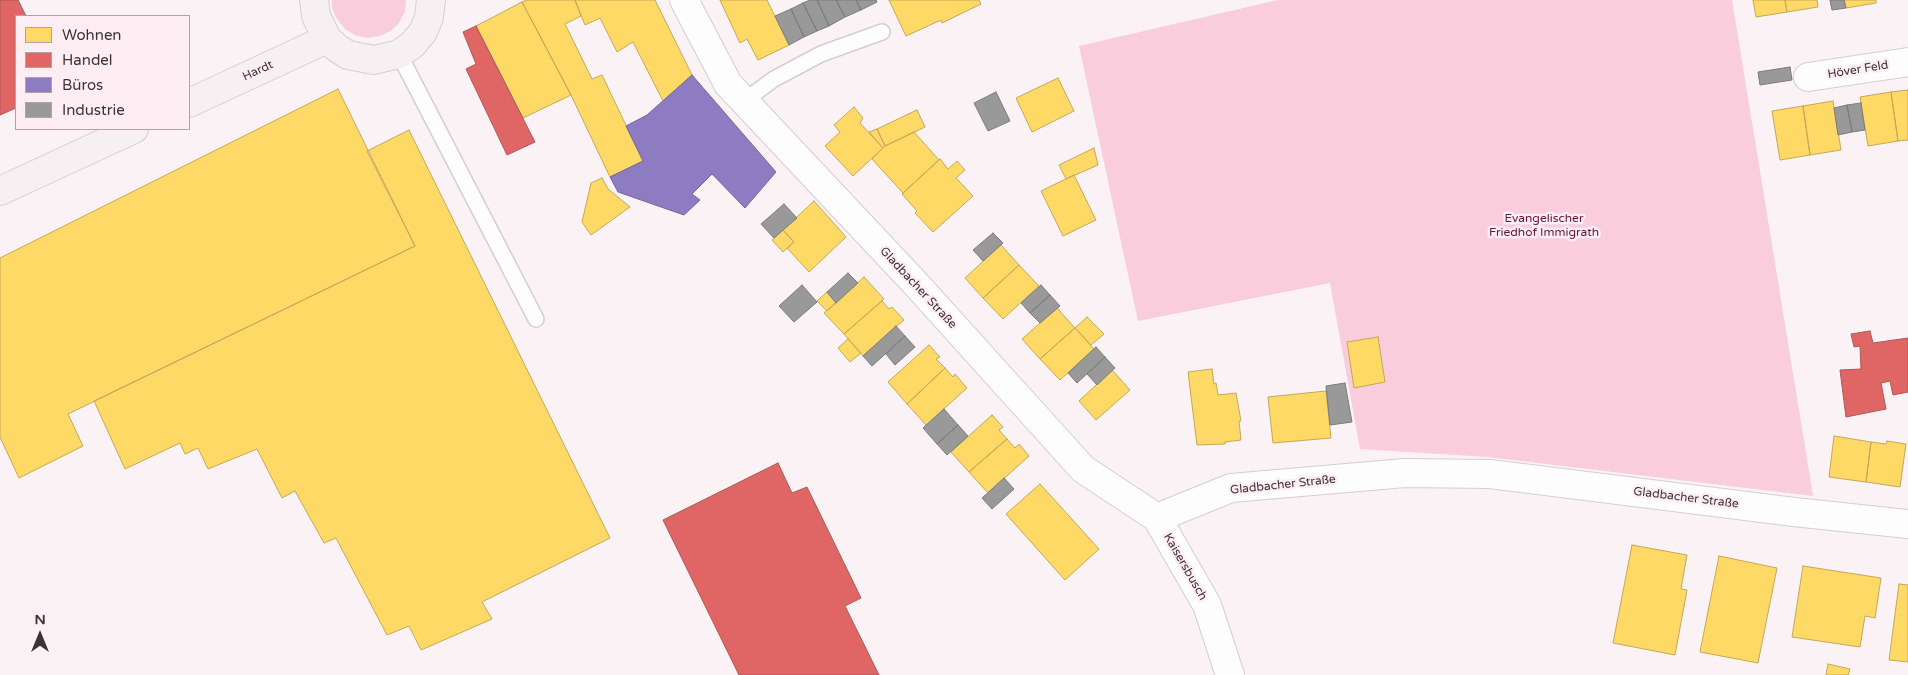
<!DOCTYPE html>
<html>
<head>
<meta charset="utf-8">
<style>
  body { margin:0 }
  #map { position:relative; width:1908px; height:675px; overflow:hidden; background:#faf2f4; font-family:"Varela Round",sans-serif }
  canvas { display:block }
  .legend { position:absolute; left:15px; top:15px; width:175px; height:115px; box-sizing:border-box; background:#feeef3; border:1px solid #b0a3a7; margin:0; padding:6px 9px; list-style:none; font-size:15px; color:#3c3336 }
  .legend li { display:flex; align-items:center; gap:10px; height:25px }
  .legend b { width:25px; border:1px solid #b0a3a7 }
  .north { position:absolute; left:15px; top:610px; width:50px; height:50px; -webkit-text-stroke:4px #feeef3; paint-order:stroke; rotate:0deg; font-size:14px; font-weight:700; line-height:20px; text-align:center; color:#3c3336 }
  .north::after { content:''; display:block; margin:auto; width:18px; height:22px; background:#3c3336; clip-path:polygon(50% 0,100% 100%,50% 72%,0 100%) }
</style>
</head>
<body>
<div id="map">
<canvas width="1908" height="675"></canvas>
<ul class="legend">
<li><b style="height:14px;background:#ffd966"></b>Wohnen</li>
<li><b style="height:14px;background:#e06666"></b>Handel</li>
<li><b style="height:14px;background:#8e7cc3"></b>Büros</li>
<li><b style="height:14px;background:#999"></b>Industrie</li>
</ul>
<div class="north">N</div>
</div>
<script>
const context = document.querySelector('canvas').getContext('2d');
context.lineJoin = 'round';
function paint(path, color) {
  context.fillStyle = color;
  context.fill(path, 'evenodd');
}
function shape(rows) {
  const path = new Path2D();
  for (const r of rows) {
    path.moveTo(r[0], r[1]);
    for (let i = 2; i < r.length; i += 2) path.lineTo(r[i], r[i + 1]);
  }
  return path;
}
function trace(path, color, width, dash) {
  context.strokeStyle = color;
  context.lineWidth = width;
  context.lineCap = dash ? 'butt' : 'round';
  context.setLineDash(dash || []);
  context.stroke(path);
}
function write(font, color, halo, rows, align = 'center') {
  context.font = font + ' "Varela Round",sans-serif';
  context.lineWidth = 5;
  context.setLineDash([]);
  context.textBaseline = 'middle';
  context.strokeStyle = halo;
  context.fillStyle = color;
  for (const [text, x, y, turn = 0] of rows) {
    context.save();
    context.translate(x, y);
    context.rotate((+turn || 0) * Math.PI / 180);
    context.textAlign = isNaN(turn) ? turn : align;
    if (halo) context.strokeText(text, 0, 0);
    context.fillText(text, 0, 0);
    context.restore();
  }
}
paint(shape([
  [332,0,406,0,405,11,399,23,391,31,380,36,367,38,355,35,345,29,337,19,332,8],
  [1278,0,1732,0,1813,496,1488,457,1360,449,1330,283,1138,321,1079,46]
]), '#f9cddc');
const homes = shape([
  [527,0,575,0,581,16,565,24,592,79,602,75,643,161,610,177,571,95,522,2,527,0],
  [575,0,655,0,692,75,663,101,633,42,617,52,600,18,585,25,575,0],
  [720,0,767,0,789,45,758,60,747,39,740,43,720,0],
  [889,0,979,0,981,4,942,23,941,20,906,36,889,0],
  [1753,0,1785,0,1787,12,1756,17,1753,0],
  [1785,0,1817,0,1818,7,1787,12,1785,0],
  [1844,0,1876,0,1876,3,1846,8,1844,0],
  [522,2,571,95,523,118,476,26,522,2],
  [1058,78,1074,111,1032,132,1016,98,1058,78],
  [338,89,415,246,68,414,83,446,19,478,0,437,0,258,338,89],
  [1908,90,1908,140,1898,141,1891,92,1908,90],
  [1891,92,1898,141,1868,146,1860,97,1891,92],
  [1833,101,1841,150,1810,155,1803,106,1833,101],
  [1803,106,1810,155,1780,160,1772,111,1803,106],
  [854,107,863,118,860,123,883,148,853,176,825,146,840,132,834,125,854,107],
  [917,110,925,127,885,146,877,129,917,110],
  [877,129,885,146,883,148,869,132,877,129],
  [409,130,610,538,482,602,492,619,421,650,409,626,387,635,336,538,324,543,295,491,282,498,257,449,208,469,198,448,185,454,180,443,125,469,94,401,415,246,367,151,409,130],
  [914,132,939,160,903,193,872,159,885,146,914,132],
  [1094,148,1098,165,1066,179,1059,165,1094,148],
  [940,159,948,169,957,161,965,170,956,178,973,196,933,232,915,213,917,211,902,194,940,159],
  [1074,175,1096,220,1063,236,1041,191,1074,175],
  [602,178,608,189,630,207,591,235,582,222,591,183,602,178],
  [814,201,846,237,809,272,787,248,794,242,783,230,814,201],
  [783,230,794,242,783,252,772,240,783,230],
  [1001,245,1019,265,983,298,965,278,1001,245],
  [1019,265,1039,286,1003,319,983,298,1019,265],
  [864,277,884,299,844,334,824,313,864,277],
  [827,292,836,303,827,311,817,301,827,292],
  [882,301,889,309,892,307,904,320,863,356,844,334,882,301],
  [1057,308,1075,328,1040,359,1022,339,1057,308],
  [1087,317,1104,334,1091,345,1075,328,1087,317],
  [1075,328,1094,349,1060,380,1040,359,1075,328],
  [1378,337,1385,382,1354,388,1347,342,1378,337],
  [848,339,861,353,850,362,838,348,848,339],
  [929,345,940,357,936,359,945,368,907,404,888,382,929,345],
  [945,368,953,377,955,374,967,388,926,425,907,404,945,368],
  [1212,369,1214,384,1216,383,1218,395,1236,393,1241,421,1239,421,1241,440,1225,442,1225,444,1197,445,1188,372,1212,369],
  [1112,370,1130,390,1096,420,1079,401,1112,370],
  [1326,391,1331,438,1273,443,1268,397,1326,391],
  [992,415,1003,427,999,430,1007,439,969,472,951,452,992,415],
  [1834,436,1871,442,1866,482,1829,477,1834,436],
  [1007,439,1015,448,1019,444,1029,456,988,493,969,472,1007,439],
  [1887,441,1906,444,1900,487,1866,482,1871,442,1886,444,1887,441],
  [1040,484,1099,549,1065,580,1006,514,1040,484],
  [1632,545,1687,555,1681,589,1687,590,1675,655,1613,643,1632,545],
  [1719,556,1777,568,1758,663,1700,652,1719,556],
  [1803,566,1881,578,1875,618,1865,616,1860,647,1792,637,1803,566],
  [1899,584,1908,585,1908,662,1889,660,1899,584],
  [1828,664,1850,669,1848,675,1826,675,1828,664]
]);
paint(homes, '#ffd966');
trace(homes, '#c4a758', 1);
const shops = shape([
  [0,0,18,0,26,16,16,16,16,108,0,115,0,0],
  [476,26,535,142,507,155,466,69,476,64,463,32,476,26],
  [1870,331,1873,343,1908,338,1908,392,1893,395,1890,381,1881,383,1886,409,1846,417,1840,370,1861,369,1860,346,1854,347,1851,334,1870,331],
  [778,463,792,493,807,487,861,598,845,606,879,675,739,675,663,520,778,463]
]);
paint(shops, '#e06666');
trace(shops, '#af5758', 1);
const offices = shape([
  [692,75,776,172,745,208,712,174,692,194,700,200,684,215,618,192,610,177,643,161,626,126,647,115,692,75]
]);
paint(offices, '#8e7cc3');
trace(offices, '#756699', 1);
const industry = shape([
  [810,0,817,0,829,26,817,31,803,3,810,0],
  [817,0,836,0,845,17,829,26,817,0],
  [836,0,856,0,861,10,845,17,836,0],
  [856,0,876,0,877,2,861,10,856,0],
  [1830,0,1844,0,1846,8,1832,10,1830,0],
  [803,3,817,31,804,37,791,9,803,3],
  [791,9,804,37,789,45,775,16,791,9],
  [1790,67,1792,80,1760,85,1758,72,1790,67],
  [996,92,1010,121,988,131,974,103,996,92],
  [1861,103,1865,130,1852,132,1847,105,1861,103],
  [1847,105,1852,132,1838,135,1834,108,1847,105],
  [784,204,797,218,774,238,761,224,784,204],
  [993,233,1003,243,983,261,973,250,993,233],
  [848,273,858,283,836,303,827,292,848,273],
  [802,285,817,302,794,322,779,306,802,285],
  [1041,285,1050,295,1030,313,1021,303,1041,285],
  [1050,295,1060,306,1040,323,1030,313,1050,295],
  [896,326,905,336,872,366,863,356,896,326],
  [905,336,915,347,895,365,886,354,905,336],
  [1096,347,1105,357,1077,383,1068,373,1096,347],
  [1105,357,1115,368,1097,385,1087,374,1105,357],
  [1345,383,1352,422,1330,425,1326,386,1345,383],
  [944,409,958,425,937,444,923,428,944,409],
  [958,425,968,436,947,455,937,444,958,425],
  [1004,478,1014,489,992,509,982,498,1004,478]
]);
paint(industry, '#999');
trace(industry, '#7d7a7b', 1);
const lane = shape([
  [399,54,536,319],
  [744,101,774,79,821,54,882,32]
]);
const street = shape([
  [684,0,728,84,915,283,1083,469,1157,518,1207,605,1230,675],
  [1808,77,1908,62],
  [1157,518,1231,488,1405,473,1490,474,1794,512,1908,524]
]);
const secondary = shape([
  [314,0,316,16,327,39,337,48,348,55,374,60,399,54,412,45,423,32,429,17,431,0],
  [189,103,327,39],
  [0,191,134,129]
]);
trace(lane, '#d6cdd0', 18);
trace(street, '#d6cdd0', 30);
trace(secondary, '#d6cdd0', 30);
trace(lane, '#fefdfd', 15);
trace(street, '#fefdfd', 28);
trace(secondary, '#f6f0f2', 28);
write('12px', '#3c3336', '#feeef3', [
  ["Höver Feld",1858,70,-9],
  ["Hardt",258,71,-25],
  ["Gladbacher Straße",918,288,47],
  ["Gladbacher Straße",1283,485,-6],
  ["Gladbacher Straße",1686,498,7],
  ["Kaisersbusch",1185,567,60]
]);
write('12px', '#6a123c', '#feeef3', [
  ["Evangelischer",1544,219],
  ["Friedhof Immigrath",1544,233]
]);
</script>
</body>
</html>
